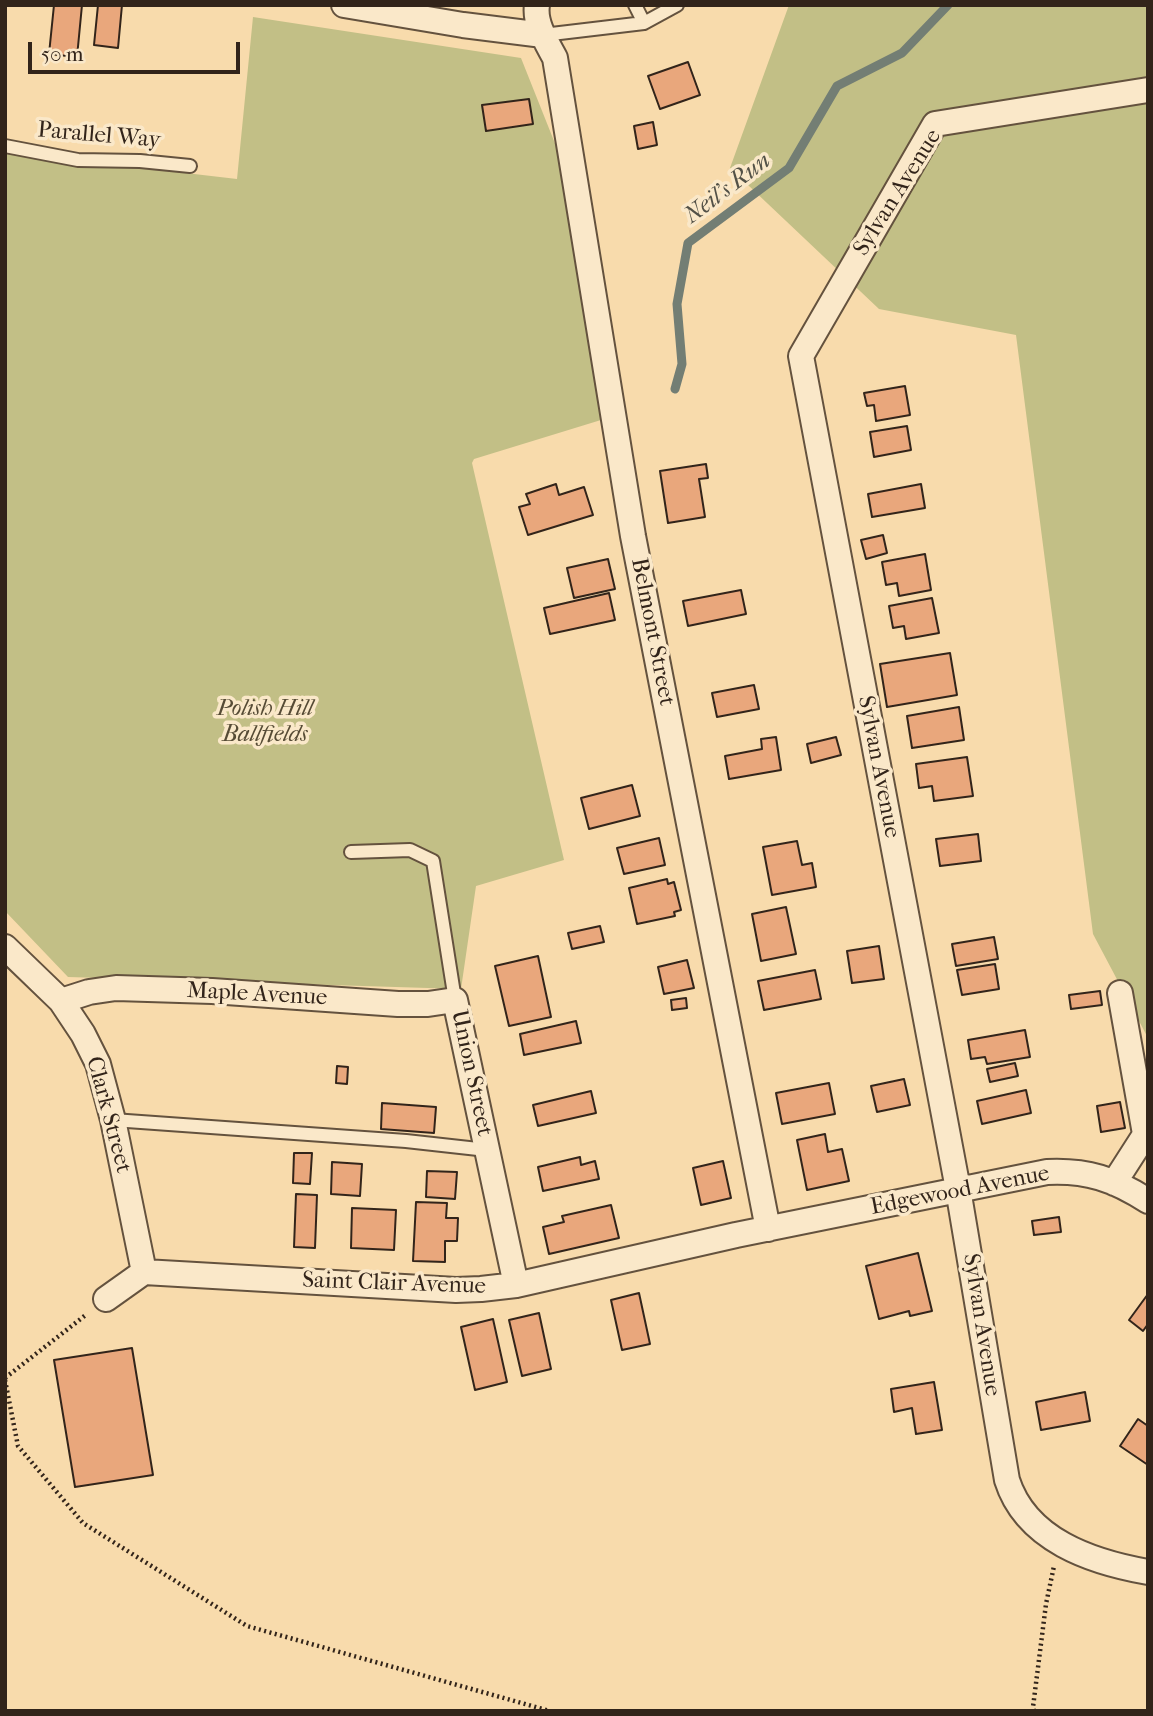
<!DOCTYPE html>
<style>
body{margin:0}
#map{position:relative;width:1153px;height:1716px;overflow:hidden;background:#f8dbac;font-family:"IM FELL French Canon",serif}
canvas{display:block}
.frame{position:absolute;inset:0;border:7px solid #32241a;pointer-events:none}
.scale{position:absolute;left:28px;top:42px;width:212px;height:32px;box-sizing:border-box;border:4px solid #32241a;border-top:0;padding-left:9px;font-size:21px;line-height:24px;white-space:nowrap;color:#32241a;-webkit-text-stroke:5px #fae8c9;paint-order:stroke}
</style>
<div id="map">
<canvas width="1153" height="1716"></canvas>
<div class="frame"></div>
<div class="scale">50 m</div>
</div>
<script>
const ctx = document.querySelector('canvas').getContext('2d');
ctx.lineJoin = 'round';
function fill(path, color) {
  ctx.fillStyle = color;
  ctx.fill(path, 'evenodd');
}
function stroke(path, color, width, dash) {
  ctx.strokeStyle = color;
  ctx.lineWidth = width;
  ctx.lineCap = dash ? 'butt' : 'round';
  ctx.setLineDash(dash || []);
  ctx.stroke(path);
}
function label(font, color, halo, rows, align = 'center') {
  ctx.font = font + ' "IM FELL French Canon",serif';
  ctx.lineWidth = 7;
  ctx.setLineDash([]);
  ctx.textBaseline = 'middle';
  ctx.strokeStyle = halo;
  ctx.fillStyle = color;
  for (const [text, x, y, turn = 0] of rows) {
    ctx.save();
    ctx.translate(x, y);
    ctx.rotate((+turn || 0) * Math.PI / 180);
    ctx.textAlign = isNaN(turn) ? turn : align;
    if (halo) ctx.strokeText(text, 0, 0);
    ctx.fillText(text, 0, 0);
    ctx.restore();
  }
}
const green = new Path2D(`
 M789,5h359v1033l-55,-104 -77,-599 -137,-26 -149,-141z
 M253,17l268,41 35,88 58,270 -140,43 -2,4 92,397 -88,26 -15,103 -393,-12 -63,-66v-759l232,27z`);
const stream = new Path2D(`
 M675,389l7,-25 -5,-60 11,-61 101,-75 48,-82 65,-33 46,-48`);
const building = new Path2D(`
 M54,5h28l-5,52 -28,-3z
 M98,5h24l-4,43 -24,-3z
 M688,62l12,33 -40,14 -12,-33z
 M529,99l4,25 -47,7 -4,-26z
 M653,122l4,23 -19,4 -4,-23z
 M905,386l5,29 -34,6 -2,-16 -7,1 -3,-13z
 M907,426l4,24 -37,7 -4,-25z
 M706,464l2,14 -9,1 6,38 -37,6 -8,-52z
 M556,484l3,11 25,-8 9,28 -65,20 -9,-28 11,-3 -4,-10z
 M921,484l4,24 -53,9 -4,-23z
 M883,535l4,18 -21,6 -5,-19z
 M925,554l6,36 -32,6 -2,-13 -11,2 -4,-23z
 M608,559l7,30 -41,9 -7,-30z
 M741,590l5,24 -58,12 -5,-25z
 M609,593l6,27 -65,14 -6,-26z
 M932,598l7,35 -33,6 -2,-13 -11,2 -4,-22z
 M950,653l7,42 -70,12 -7,-43z
 M754,685l5,24 -42,8 -5,-24z
 M959,707l5,33 -52,8 -5,-32z
 M776,737l5,33 -52,9 -4,-23 37,-7 -1,-10z
 M836,737l5,18 -30,8 -4,-19z
 M967,757l6,39 -39,5 -2,-15 -13,2 -3,-24z
 M632,785l8,31 -51,13 -8,-31z
 M978,834l3,27 -41,5 -4,-27z
 M659,838l6,27 -41,9 -7,-26z
 M797,841l5,24 10,-2 4,24 -44,8 -9,-48z
 M667,879l1,5 6,-2 7,28 -7,2 1,4 -38,8 -8,-36z
 M786,907l10,47 -35,7 -9,-47z
 M600,926l4,16 -32,7 -4,-16z
 M994,937l4,22 -42,7 -4,-22z
 M879,946l5,33 -32,4 -5,-32z
 M538,956l13,61 -42,9 -14,-60z
 M687,960l7,28 -30,6 -6,-27z
 M995,964l4,25 -37,6 -5,-25z
 M815,970l6,29 -57,11 -6,-29z
 M1100,991l2,14 -31,4 -2,-14z
 M686,998l1,10 -15,2 -1,-10z
 M576,1021l5,22 -57,12 -4,-21z
 M1025,1030l5,27 -43,7 -2,-7 -14,2 -3,-19z
 M1015,1063l3,13 -28,6 -3,-13z
 M337,1066l11,1 -1,17 -11,-1z
 M904,1079l6,26 -33,7 -6,-26z
 M829,1083l6,31 -53,10 -6,-31z
 M1026,1090l5,23 -49,11 -5,-23z
 M591,1091l5,22 -58,13 -5,-21z
 M1120,1102l5,26 -24,4 -4,-26z
 M382,1103l54,4 -2,26 -53,-4z
 M825,1134l3,18 14,-3 7,32 -42,9 -10,-50z
 M294,1153h18l-2,31 -17,-1z
 M580,1157l1,8 14,-4 4,18 -56,12 -5,-24z
 M723,1161l8,37 -30,7 -8,-37z
 M332,1162l30,2 -2,32 -29,-2z
 M427,1171l30,1 -2,27 -29,-2z
 M296,1194l21,1 -2,53 -21,-1z
 M416,1202l31,1 -1,15h12l-1,23h-12v21l-32,-1z
 M611,1205l8,33 -70,16 -6,-27 21,-5 -2,-6z
 M352,1208l44,2 -2,40 -43,-2z
 M1059,1217l2,15 -27,3 -2,-14z
 M918,1253l14,58 -22,5 -1,-5 -30,8 -13,-53z
 M639,1293l11,51 -28,6 -11,-50z
 M1148,1294v30l-5,7 -14,-11z
 M539,1313l12,56 -29,7 -13,-56z
 M493,1319l14,63 -32,8 -14,-63z
 M132,1348l21,127 -78,12 -21,-127z
 M934,1382l8,48 -26,4 -4,-26 -18,4 -3,-23z
 M1085,1392l5,29 -49,9 -5,-28z
 M1138,1419l10,7v39l-28,-19z`);
const path = new Path2D(`
 M5,1378l82,-64
 M5,1380l13,66 65,77 164,103 303,85
 M1034,1711l-1,-4 13,-103 8,-38`);
const lane = new Path2D(`
 M635,5l9,18
 M543,35l101,-12 33,-18
 M5,146l73,14 62,1 50,5
 M351,852l59,-2 23,11 22,139
 M113,1120l293,21 81,9`);
const street = new Path2D(`
 M344,5l119,20 80,10
 M537,5c-3,18 10,38 18,53l78,478 135,693
 M1148,90l-213,34 -134,232 157,833 49,291c19,60 84,82 141,92
 M5,947l56,54 22,33 15,30 15,56 31,152
 M1120,993l25,141
 M61,1001l28,-9 27,-4 96,3 186,13h30l27,-4 61,285
 M1114,1183l34,-53
 M106,1299l38,-27 312,18 25,-1 35,-4 220,-50 311,-63c40,-2 67,7 101,29`);
const streetNames = [
 ["Parallel Way",99,136,5],
 ["Sylvan Avenue",898,193,-58],
 ["Belmont Street",652,632,79],
 ["Sylvan Avenue",878,767,79],
 ["Maple Avenue",257,995,3],
 ["Union Street",471,1073,78],
 ["Clark Street",108,1115,75],
 ["Edgewood Avenue",960,1191,-11],
 ["Saint Clair Avenue",394,1284,2],
 ["Sylvan Avenue",981,1325,81]
];
const parkNames = [
 ["Polish Hill",265,709],
 ["Ballfields",265,735]
];
const waterNames = [
 ["Neil's Run",728,189,-37]
];
fill(green, '#c2bf86');
stroke(stream, '#737e74', 9);
fill(building, '#e9a77c');
stroke(building, '#32241a', 2);
stroke(lane, '#64523e', 16);
stroke(street, '#64523e', 28);
stroke(path, '#32241a', 4.5, [2, 3.5]);
stroke(lane, '#fae8c9', 12);
stroke(street, '#fae8c9', 24);
label('23px', '#32241a', '#fae8c9', streetNames);
label('italic 23px', '#564b35', '#fae8c9', parkNames);
label('italic 24px', '#535147', '#fae8c9', waterNames);
</script>
